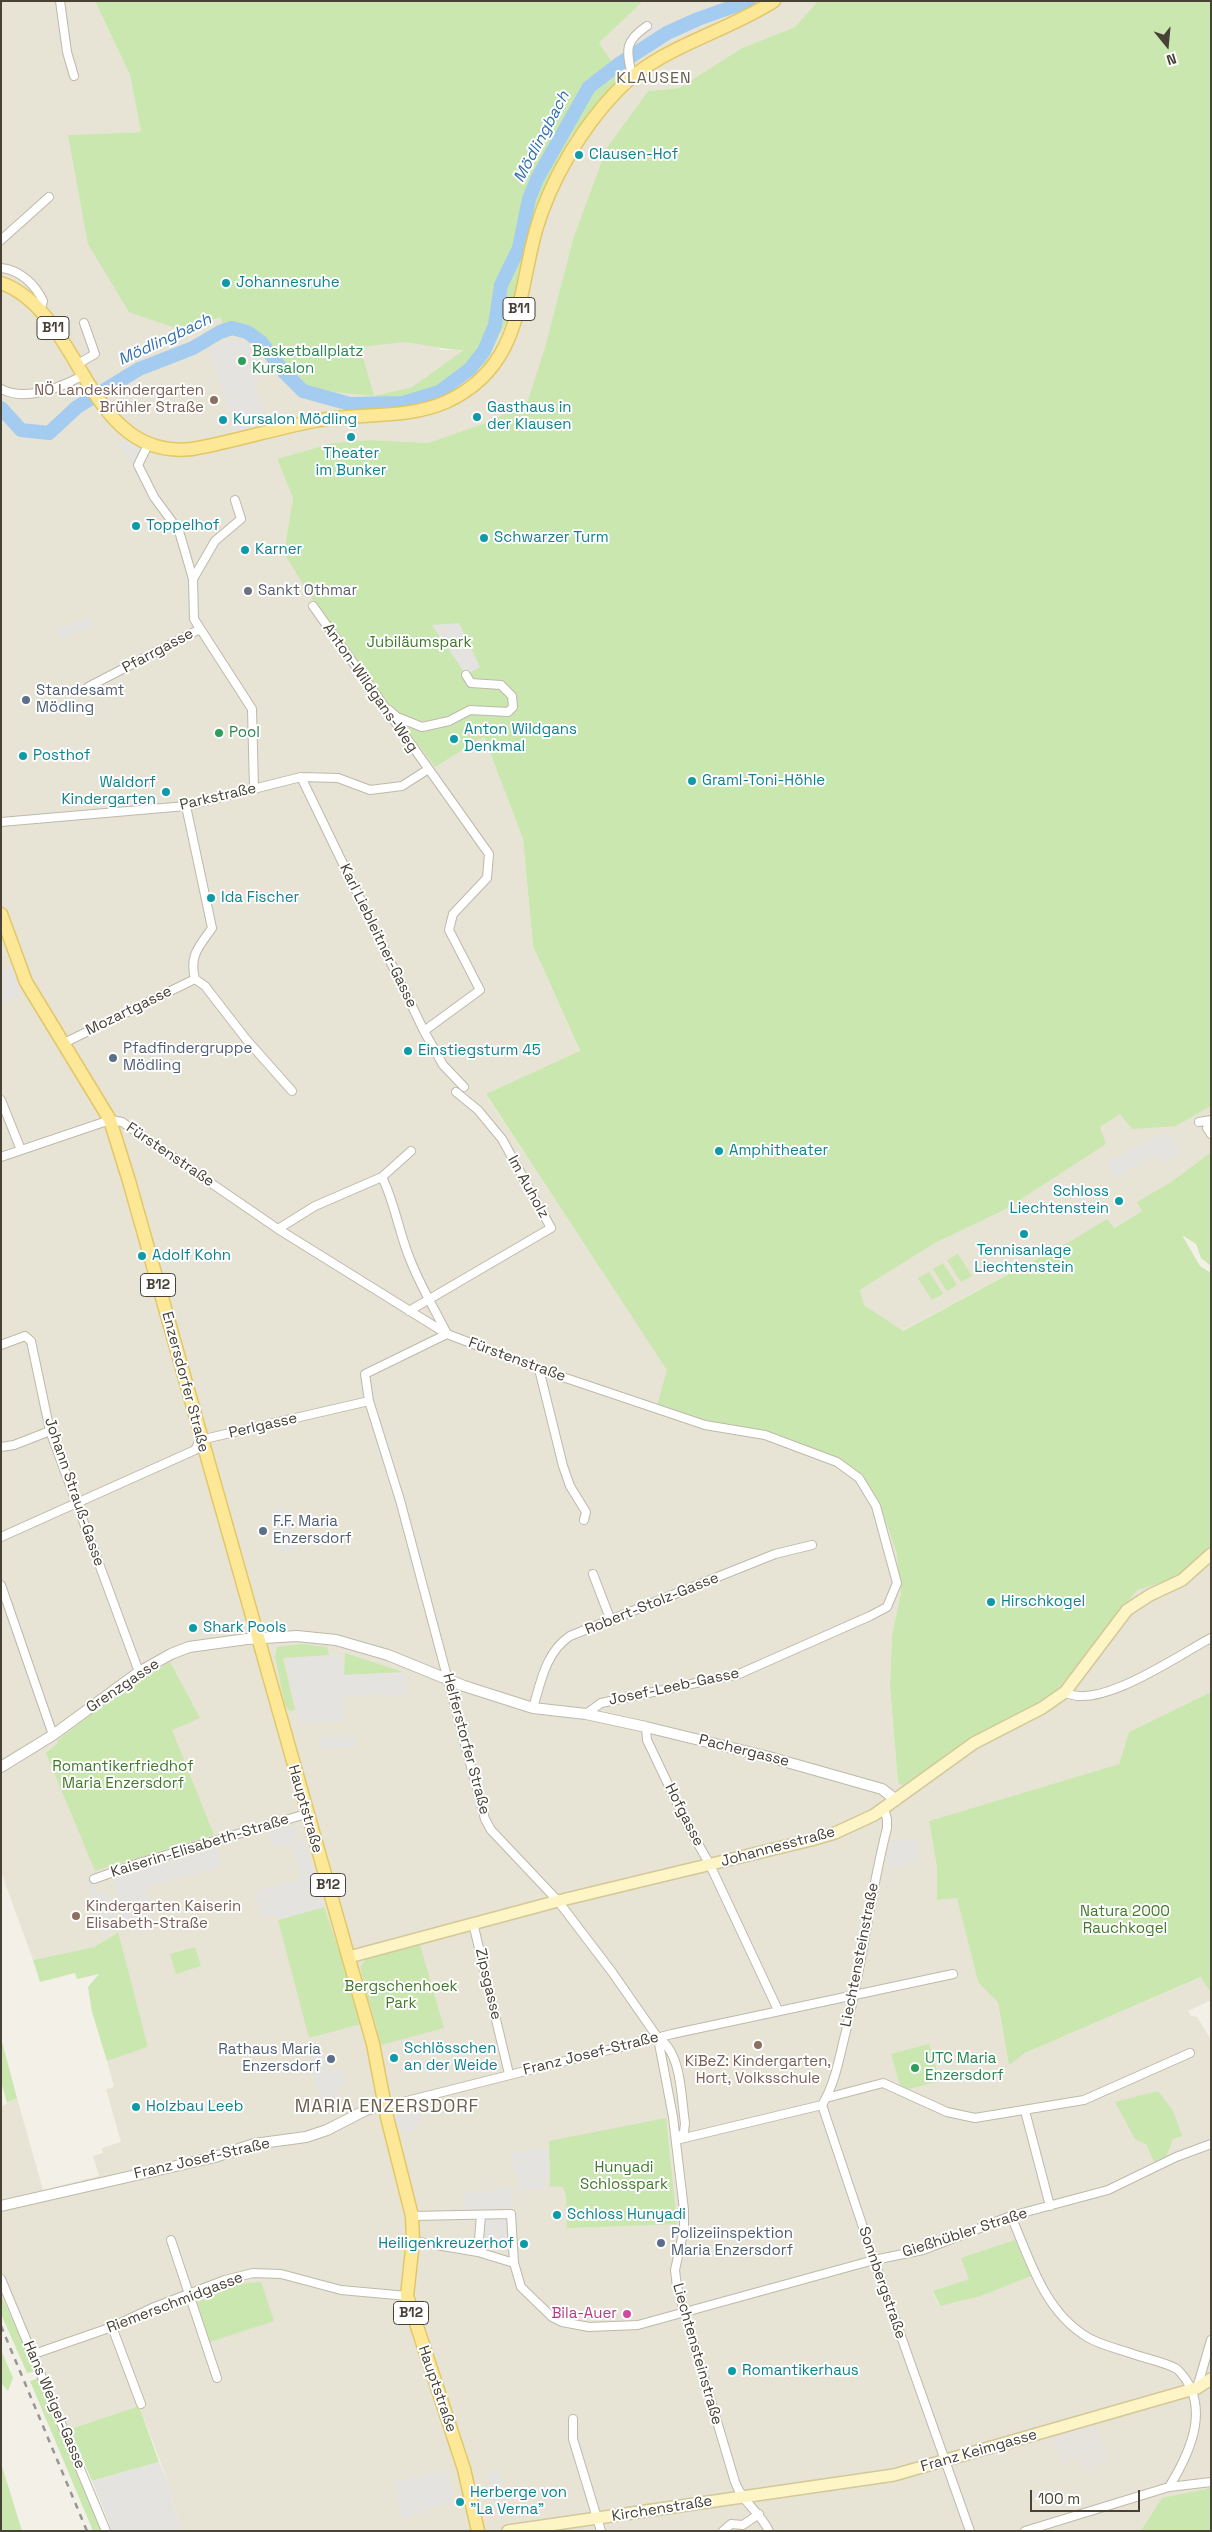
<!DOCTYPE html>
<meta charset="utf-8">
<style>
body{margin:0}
#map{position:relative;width:1212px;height:2532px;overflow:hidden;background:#f3f1e7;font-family:"Space Grotesk",sans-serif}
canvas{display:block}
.frame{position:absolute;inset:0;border:2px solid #474136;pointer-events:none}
.north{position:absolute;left:1142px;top:20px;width:50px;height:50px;-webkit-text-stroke:4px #fff;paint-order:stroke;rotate:163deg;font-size:14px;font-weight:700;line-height:20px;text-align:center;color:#474136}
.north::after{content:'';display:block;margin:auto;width:18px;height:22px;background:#474136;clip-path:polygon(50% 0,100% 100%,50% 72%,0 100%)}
.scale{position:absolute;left:1030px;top:2490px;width:110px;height:22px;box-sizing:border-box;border:2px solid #474136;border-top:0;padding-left:6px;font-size:15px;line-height:18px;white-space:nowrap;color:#474136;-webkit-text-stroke:4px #fff;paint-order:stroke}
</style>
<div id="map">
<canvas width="1212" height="2532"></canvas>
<div class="frame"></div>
<div class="north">N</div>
<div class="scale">100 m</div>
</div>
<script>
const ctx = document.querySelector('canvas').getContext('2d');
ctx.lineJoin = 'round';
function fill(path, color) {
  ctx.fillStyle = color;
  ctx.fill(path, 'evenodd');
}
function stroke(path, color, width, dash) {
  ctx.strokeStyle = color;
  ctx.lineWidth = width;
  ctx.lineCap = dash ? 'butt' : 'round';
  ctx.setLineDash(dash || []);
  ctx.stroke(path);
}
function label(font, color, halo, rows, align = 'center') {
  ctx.font = font + ' "Space Grotesk",sans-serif';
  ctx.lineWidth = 4;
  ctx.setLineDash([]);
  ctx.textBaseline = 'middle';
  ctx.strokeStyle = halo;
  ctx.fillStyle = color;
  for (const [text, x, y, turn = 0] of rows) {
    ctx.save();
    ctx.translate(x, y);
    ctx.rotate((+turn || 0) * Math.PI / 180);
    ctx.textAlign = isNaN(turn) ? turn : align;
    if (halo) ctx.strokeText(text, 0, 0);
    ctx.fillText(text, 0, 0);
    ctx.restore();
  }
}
const residential = new Path2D(`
 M1,1h94l35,74 11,57 -73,3 153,182 190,13 30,20h24l-53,37 -38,9 3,11 32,-2 102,-93 17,-83 43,-93 51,-60 -23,-33 44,-42h175l-23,26 -53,21 -63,40 -31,3 -42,58 -33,90 -28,108 -17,53 -37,21 -63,22 -58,-3 -38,3 -55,16 16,39 -9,55 151,214 49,-30 39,102 10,107 47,106 -94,43 182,275 39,52 70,12 58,23 27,17 16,26 18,51 5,42 -9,42 -2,53 8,95 5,1 75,-48 76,-42 83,-105 48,-14 26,-27v144l-82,40 -10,32 -190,57 8,47v32l20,-3 21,85 20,21 11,61 16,-11 177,-76 9,16v7l-23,11 3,5 6,1 14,23v491h-1030l-14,-52 -28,-73 -78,26 -60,-137v-188l16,-9 26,92 56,-14 -6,-20 10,-3 -1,-5 19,-6 -15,-53 8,-2 -7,-26 41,-14 -31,-115 -23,15 -61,13 -32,-88zM1173,2139l-7,19 -12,4 -8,-18zM1030,2276l-49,20 -42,10 -6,-14 36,-13z
 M1211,1106v46l-40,30 -33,20 4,9 -29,17 -6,-9 -35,21 -170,91 -38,-26 -4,-15 75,-47 71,-34 99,-65 -5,-17 20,-14 56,13z`);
const industrial = new Path2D(`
 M1093,2423l18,37 -21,9 2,5 -6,2 -8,-18 -15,6 -13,-28z`);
const green = new Path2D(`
 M95,1h548l-44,42 23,33 -51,60 -43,93 -17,83 -25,51 -30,22 -47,20 -32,2 -3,-11 -60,-6 -18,-13 -33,-37 -40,-8 -2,-15 -40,13 -52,-18 -41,-68 -20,-109 73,-3 -11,-57zM404,342c21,2 39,8 60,8l-52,37 -38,9 -14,-49z
 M818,1h393v1105l-35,20 -44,3 -12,-15 -20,13 6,17 -100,65 -71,34 -75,47 4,15 39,26 169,-91 35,-21 7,9 28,-17 -5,-9 34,-20 40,-30v114l-10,-8 -5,-14 -14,-9 18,31 11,7v275l-26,27 -48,15 -83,104 -13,11 -63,31 -75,49 -5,-2 -8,-95 2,-53 9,-42 -5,-42 -18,-51 -16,-26 -27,-17 -58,-23 -70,-12 -50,-16 10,-36 -181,-276 94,-43 -47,-105 -10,-107 -39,-102 -49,30 -108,-144 -43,-70 9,-55 -16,-39 55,-16 38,-3 58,3 63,-22 37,-21 17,-53 28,-108 33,-90 42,-58 31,-3 63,-40 53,-21z
 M958,1254l14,22 -11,6 -14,-22z
 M943,1263l14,22 -10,6 -14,-22z
 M929,1272l14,22 -11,6 -14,-22z
 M302,1644l25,3 2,8 -46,3 12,52 -5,1 -5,-6 -10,-48 2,-10z
 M345,1653l58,19 -59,3z
 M170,1662l30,56 -28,12 42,105 -119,36 -49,-118 12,-10v-3l57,-44z
 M1211,1692v301l-10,-16 -176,76 -16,12 -11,-62 -20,-21 -21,-84 -20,2v-32l-8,-47 190,-57 10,-32z
 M324,1907l18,52 19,65 -52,14 -31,-118z
 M118,1932l30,115 -41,14 -15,-49 -4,-25 11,-13 -22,5 -2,-6 -35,9 -7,-22 61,-13z
 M420,1945l24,83 -63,17 -21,-78 6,-8z
 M195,1947l6,19 -25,8 -6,-20z
 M1,2038l16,60 -10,5 -6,-22z
 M929,2044l11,37 -31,8 -9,-4 -9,-31z
 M1158,2091l15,20 9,25 -9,3 -7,19 -12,4 -8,-18 -11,-5 -20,-37z
 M666,2118l11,106 -110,4 -1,-33 -3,-8 -13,-1 -1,-45z
 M1015,2240l16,36 -50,20 -41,10 -7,-15 36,-12 -8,-21z
 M261,2282l13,39 -64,21 -13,-40 41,-18z
 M1,2295l35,76 -9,2 -26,-59z
 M1,2350l12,28 -5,13 -7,-8z
 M39,2378l62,153h-8l-63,-150z
 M139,2406l20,56 -67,19 -22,-52z
 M1,2463l21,68h-21z
 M1211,2488v43h-70l21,-33z`);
const parking = new Path2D(`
 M660,22l5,9 -34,21 6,-16z
 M234,339l16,6 11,18 -5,24 12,37 -35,10 -9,-40 -16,-45z
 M127,440l15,7 -11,15 -13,-19z
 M91,618l3,7 -33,15 -6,-11z
 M459,623l21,44 -14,8 -34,-50z
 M13,966l9,27 -21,11v-32z
 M1162,1133l10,3 9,17 -19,11 -6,-9 -41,23 -9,-15z
 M285,1507l13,42 -18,4 -10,-42z
 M343,1655v20l61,-2 4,21 -65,3 2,24 -45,2 -15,-65z
 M355,1736v11l-36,1v-11z
 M294,1825l5,17 5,-2 20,67 -46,13 -2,-6 -14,4 -8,-26 48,-14 -10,-34 -18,5 -5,-17z
 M916,1839l2,24 -25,4 -8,-3 7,-23z
 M218,1848l3,12 -3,1 1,6 -74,21 8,28 -13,4 1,6 -14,4 -15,-51z
 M91,1877l6,17 10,-3 10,34 -12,13 -19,-59z
 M320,2045l8,26 13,-4 5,17 -9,3 6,19 -18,6 -19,-62z
 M417,2107l4,16 -5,1 1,5 -13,3 -1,-5 -5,1 -3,-10 4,-7z
 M549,2150l1,28 -7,1v11h-25v-19h-5l-1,-20z
 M512,2188l2,58 -34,2 -4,-37h-11l-1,-18z
 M159,2462l8,17 14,52h-69l-20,-50z
 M447,2470l7,33 -30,6 2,3 -12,2 -12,6 -7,-38z
 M499,2471l4,29 -11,1 -4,-29z`);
const river = new Path2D(`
 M1,408l20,22 28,3 28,-26 62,-38 54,-21 27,-16 12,-4 15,4 14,10 23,30 19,19 47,13 53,-1 36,-11 31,-23 14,-18 11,-26 6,-40 18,-37 10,-49 8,-20 52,-92 30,-23 48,-31 31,-14 51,-18`);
const minor = new Path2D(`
 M60,1l7,51 7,24
 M632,77c-5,-26 -9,-35 15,-51
 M1,240l48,-43
 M1,268c19,2 34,16 42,33l-3,10
 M76,365l19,-11 -11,-31
 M1,389c25,13 58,-1 81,-13
 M149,443l-11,22 16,32 25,34 14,48 1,40 58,90 2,80
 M193,579l22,-38 26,-22 -6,-19
 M313,606l176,248 -2,24 -34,36 -4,16 31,60 -56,41
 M88,687l112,-58
 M389,710l8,7 25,10 27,-6 21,-11 38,2 5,-5 -1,-11 -11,-11 -30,-2 -5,-8
 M301,777l123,254 19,34 21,22
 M186,806l26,122c-13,19 -23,27 -17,51l10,7 41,53 46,52
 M1,822l185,-16 115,-29 37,1 32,12 32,-4 25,-16
 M64,1043l131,-64
 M1,1100l20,50
 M1211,1120l-4,8 4,6
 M1199,1122l12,-2
 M1,1157l109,-37 12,2 156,107 169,105 92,35 166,56 60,10 72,27 22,16 17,28 21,77 -10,24 -17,9 -131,58 -138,29 -15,11
 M382,1177c12,24 16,51 26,77 10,28 26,54 39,80
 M278,1229l37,-23 67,-29 29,-26
 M409,1311l142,-83 -49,-89 -24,-29 -22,-18
 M447,1334l-82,40 4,27 31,99 85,319 6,11 67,71 54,71 46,66 15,79 11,93v19l-9,41 2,17 58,195c7,20 25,30 34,49
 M1,1345l24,-9 6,5 19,90 89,241
 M539,1369l24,97 7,20 16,26 -2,8
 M1,1447l13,-2 36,-14
 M1,1537l194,-87 5,-10 169,-39
 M593,1574l18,47
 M1,1585l52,150
 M1065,1692c33,20 115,-38 146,-54
 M533,1708c8,-27 13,-56 37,-72l205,-82 37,-9
 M646,1727l1,13 41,86 22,39 68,145
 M94,1879l45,-16 167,-49
 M473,1923l36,151
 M658,2038c24,14 23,60 27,85l-1,9 -6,7
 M826,2098l57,-15 64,29 28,6 109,-18 106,-47
 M384,2105l11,-1 277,-70 281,-60
 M822,2105l52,155 96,271
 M1025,2111l25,95
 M676,2140l146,-35c12,-19 17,-45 22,-66 18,-70 25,-141 43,-211v-9l-3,-10
 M412,2216l99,-2 3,49
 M1011,2216c19,44 33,95 76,121 13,8 32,12 46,17 14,5 32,8 44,15 35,34 15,81 -8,118
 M171,2240l46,138
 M413,2241l65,11 36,11 7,24 31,30 10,5 27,5 49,-2 236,-65 49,-10 88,-34 97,-26 68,-33 35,-13
 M478,2252l3,-37
 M1,2279l105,252
 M112,2327l29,77
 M34,2354l78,-27 40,-19 73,-28 28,-7 28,1 60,16 66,6
 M1197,2388l14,-48
 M573,2419v20l28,92
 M723,2531l8,-7 12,1 16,-11
 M1025,2531l144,-44 42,-5`);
const tertiary = new Path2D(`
 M1,1767l52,-32 86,-63 32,-18 18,-7 58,-8 50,-3 39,4 52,15 76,31 69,22 53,6 60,13 123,30 113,32 14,11
 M1,2206l214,-49 39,-13 52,-7 21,-7 39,-20 18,-5`);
const secondary = new Path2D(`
 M349,1957l209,-56 253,-61 24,-7 39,-18 100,-72 68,-35 23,-16 62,-82 23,-15 32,-15 29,-26
 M508,2531l386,-56 303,-87 14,-9`);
const primary = new Path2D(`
 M1,283c82,29 84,178 191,166 41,-7 81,-20 122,-28 44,-9 91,-1 132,-19 76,-35 71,-104 90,-172 14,-49 46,-103 81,-139 43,-45 106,-57 157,-90
 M1,914l25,68 84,138 19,61 244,863 14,73 25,99 1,25 -6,55 57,173 14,62`);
const rail = new Path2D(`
 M1,2326l86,205`);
const markers = [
 [579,155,5,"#0f9aa8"],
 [226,283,5,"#0f9aa8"],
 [242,361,5,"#2e9e5b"],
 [214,400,5,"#8d6e63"],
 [477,417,5,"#0f9aa8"],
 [223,420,5,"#0f9aa8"],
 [351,437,5,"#0f9aa8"],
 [136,526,5,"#0f9aa8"],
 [484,538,5,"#0f9aa8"],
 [245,550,5,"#0f9aa8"],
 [248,591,5,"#6b7280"],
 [26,700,5,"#5c6f8a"],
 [219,733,5,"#2e9e5b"],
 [454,739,5,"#0f9aa8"],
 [23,756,5,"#0f9aa8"],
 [692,781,5,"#0f9aa8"],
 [166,792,5,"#0f9aa8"],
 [211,898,5,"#0f9aa8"],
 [408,1051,5,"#0f9aa8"],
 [113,1058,5,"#5c6f8a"],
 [719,1151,5,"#0f9aa8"],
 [1119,1201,5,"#0f9aa8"],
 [1024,1234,5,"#0f9aa8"],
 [142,1256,5,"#0f9aa8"],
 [263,1531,5,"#5c6f8a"],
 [991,1602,5,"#0f9aa8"],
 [193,1628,5,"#0f9aa8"],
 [76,1916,5,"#8d6e63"],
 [758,2045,5,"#8d6e63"],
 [394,2058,5,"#0f9aa8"],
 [331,2059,5,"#5c6f8a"],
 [915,2068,5,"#2e9e5b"],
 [136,2107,5,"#0f9aa8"],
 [557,2215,5,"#0f9aa8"],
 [661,2243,5,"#5c6f8a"],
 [524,2244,5,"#0f9aa8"],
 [627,2314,5,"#d1479c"],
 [732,2371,5,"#0f9aa8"],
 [460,2502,5,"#0f9aa8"]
];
const shields = [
 [519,309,32],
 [53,328,32],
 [158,1285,35],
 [328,1885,35],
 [411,2313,35]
];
const shieldNames = [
 ["B11",519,309],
 ["B11",53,328],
 ["B12",158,1285],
 ["B12",328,1885],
 ["B12",411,2313]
];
const cultureNames = [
 ["Clausen-Hof",589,155],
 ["Johannesruhe",236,283],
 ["Gasthaus in",487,408],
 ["der Klausen",487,425],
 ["Kursalon Mödling",233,420],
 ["Theater",351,454,"center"],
 ["im Bunker",351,471,"center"],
 ["Toppelhof",146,526],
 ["Schwarzer Turm",494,538],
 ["Karner",255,550],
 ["Anton Wildgans",464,730],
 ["Denkmal",464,747],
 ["Posthof",33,756],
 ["Graml-Toni-Höhle",702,781],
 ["Waldorf",156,783,"right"],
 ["Kindergarten",156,800,"right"],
 ["Ida Fischer",221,898],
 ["Einstiegsturm 45",418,1051],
 ["Amphitheater",729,1151],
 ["Schloss",1109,1192,"right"],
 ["Liechtenstein",1109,1209,"right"],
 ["Tennisanlage",1024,1251,"center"],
 ["Liechtenstein",1024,1268,"center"],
 ["Adolf Kohn",152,1256],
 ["Hirschkogel",1001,1602],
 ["Shark Pools",203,1628],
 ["Schlösschen",404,2049],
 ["an der Weide",404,2066],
 ["Holzbau Leeb",146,2107],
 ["Schloss Hunyadi",567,2215],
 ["Heiligenkreuzerhof",514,2244,"right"],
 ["Romantikerhaus",742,2371],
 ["Herberge von",470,2493],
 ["\"La Verna\"",470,2510]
];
const leisureNames = [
 ["Basketballplatz",252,352],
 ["Kursalon",252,369],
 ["Pool",229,733],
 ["UTC Maria",925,2059],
 ["Enzersdorf",925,2076]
];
const educationNames = [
 ["NÖ Landeskindergarten",204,391],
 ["Brühler Straße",204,408],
 ["Kindergarten Kaiserin",86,1907,"left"],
 ["Elisabeth-Straße",86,1924,"left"],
 ["KiBeZ: Kindergarten,",758,2062,"center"],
 ["Hort, Volksschule",758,2079,"center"]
];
const worshipNames = [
 ["Sankt Othmar",258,591]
];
const parkNames = [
 ["Jubiläumspark",419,643],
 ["Romantikerfriedhof",123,1767],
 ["Maria Enzersdorf",123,1784],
 ["Natura 2000",1125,1912],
 ["Rauchkogel",1125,1929],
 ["Bergschenhoek",401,1987],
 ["Park",401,2004],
 ["Hunyadi",624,2168],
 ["Schlosspark",624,2185]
];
const streetNames = [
 ["Pfarrgasse",158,651,-28],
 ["Anton-Wildgans-Weg",370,688,55],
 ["Parkstraße",218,797,-13],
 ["Karl Liebleitner-Gasse",378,936,64],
 ["Mozartgasse",129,1011,-26],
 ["Fürstenstraße",170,1155,34],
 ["Im Auholz",528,1187,61],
 ["Fürstenstraße",517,1360,20],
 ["Enzersdorfer Straße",185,1382,75],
 ["Perlgasse",263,1426,-13],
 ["Johann Strauß-Gasse",74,1492,71],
 ["Robert-Stolz-Gasse",652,1604,-22],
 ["Grenzgasse",123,1686,-34],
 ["Josef-Leeb-Gasse",674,1687,-12],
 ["Helferstorfer Straße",466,1744,75],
 ["Pachergasse",744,1751,14],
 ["Hauptstraße",305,1809,74],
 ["Hofgasse",684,1815,63],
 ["Kaiserin-Elisabeth-Straße",200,1846,-17],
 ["Johannesstraße",778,1847,-15],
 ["Liechtensteinstraße",860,1955,-79],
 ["Zipsgasse",488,1984,77],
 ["Franz Josef-Straße",591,2054,-14],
 ["Franz Josef-Straße",202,2159,-13],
 ["Gießhübler Straße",965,2233,-18],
 ["Sonnbergstraße",882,2283,71],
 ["Riemerschmidgasse",175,2303,-21],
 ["Liechtensteinstraße",697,2354,74],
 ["Hauptstraße",437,2389,71],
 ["Hans Weigel-Gasse",54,2405,67],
 ["Franz Keimgasse",979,2451,-16],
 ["Kirchenstraße",662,2509,-9]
];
const serviceNames = [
 ["Standesamt",36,691],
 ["Mödling",36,708],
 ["Pfadfindergruppe",123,1049],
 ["Mödling",123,1066],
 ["F.F. Maria",273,1522],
 ["Enzersdorf",273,1539],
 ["Rathaus Maria",321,2050,"right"],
 ["Enzersdorf",321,2067,"right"],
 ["Polizeiinspektion",671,2234],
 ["Maria Enzersdorf",671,2251]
];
const hotelNames = [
 ["Bila-Auer",617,2314]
];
const neighbourhoodNames = [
 ["KLAUSEN",654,79]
];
const waterNames = [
 ["Mödlingbach",542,137,-62],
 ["Mödlingbach",165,340,-25]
];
const quarterNames = [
 ["MARIA ENZERSDORF",387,2107]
];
fill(residential, '#e7e3d5');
fill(industrial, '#e6e2dc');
fill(green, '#cae7b0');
fill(parking, '#e5e3df');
stroke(river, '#a4cbf0', 14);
stroke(minor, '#bfb9aa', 10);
stroke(tertiary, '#bfb9aa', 12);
stroke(secondary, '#d3c898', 14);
stroke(primary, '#e2c766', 15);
stroke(minor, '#fff', 8);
stroke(tertiary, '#fff', 10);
stroke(secondary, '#fef5c7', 11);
stroke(primary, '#fde897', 12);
stroke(rail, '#969696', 2.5, [6, 6]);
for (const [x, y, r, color] of markers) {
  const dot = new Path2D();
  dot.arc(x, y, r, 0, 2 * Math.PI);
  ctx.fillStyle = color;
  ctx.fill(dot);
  stroke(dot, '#fff', 2);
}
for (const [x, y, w] of shields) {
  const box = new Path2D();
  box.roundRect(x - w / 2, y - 11.5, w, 23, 4);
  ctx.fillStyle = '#fff';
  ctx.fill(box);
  stroke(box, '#474136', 1);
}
label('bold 14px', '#474136', null, shieldNames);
label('15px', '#0d838f', '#fff', cultureNames, 'left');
label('15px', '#27864d', '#fff', leisureNames, 'left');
label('15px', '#785e54', '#fff', educationNames, 'right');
label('15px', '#5b616d', '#fff', worshipNames, 'left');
label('15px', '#41782a', '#fff', parkNames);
label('15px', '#474136', '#fff', streetNames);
label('15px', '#4e5e75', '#fff', serviceNames, 'left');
label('15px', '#b23c85', '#fff', hotelNames, 'right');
ctx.letterSpacing = '1px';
label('16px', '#69604d', '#fff', neighbourhoodNames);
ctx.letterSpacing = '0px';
label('italic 16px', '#3070b2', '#fff', waterNames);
ctx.letterSpacing = '1px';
label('18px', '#69604d', '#fff', quarterNames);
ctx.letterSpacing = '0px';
</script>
